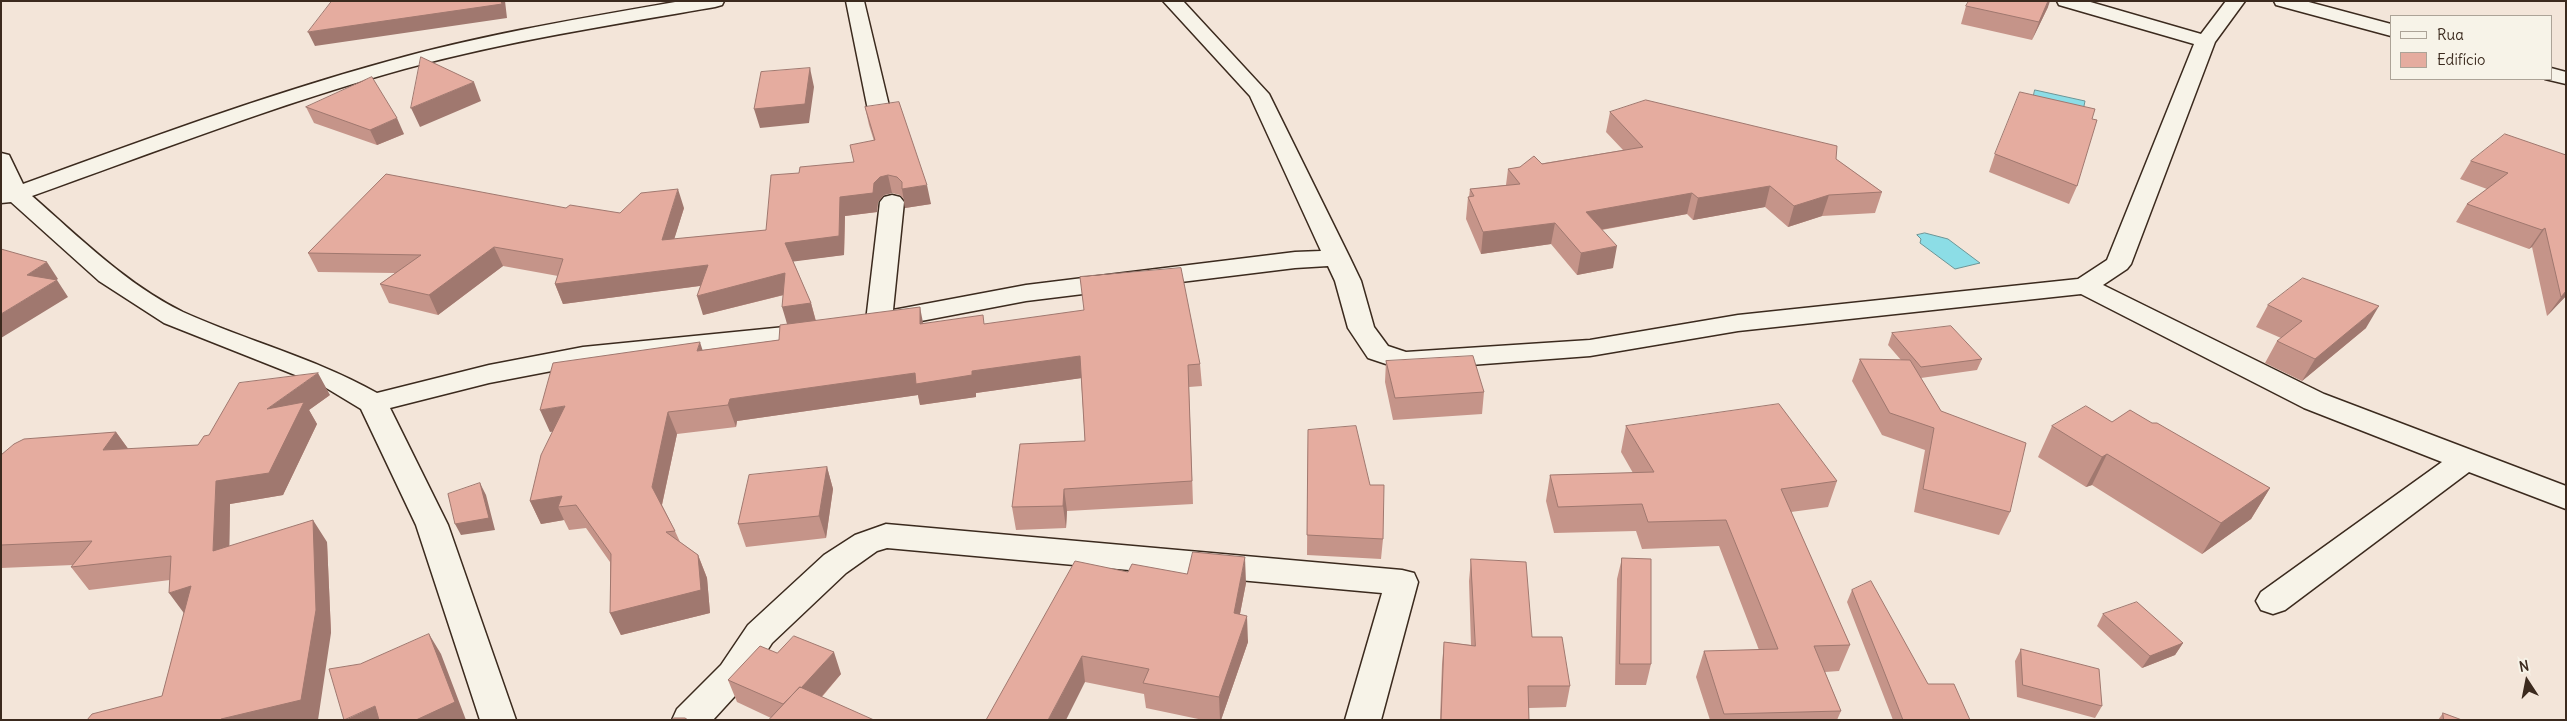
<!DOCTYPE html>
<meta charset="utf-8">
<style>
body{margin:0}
#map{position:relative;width:2567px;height:721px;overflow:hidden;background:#f3e5d9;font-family:Delius,sans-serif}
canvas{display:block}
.frame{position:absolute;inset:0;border:2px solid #3b2a1e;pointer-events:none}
.legend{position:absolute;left:2390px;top:15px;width:162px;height:65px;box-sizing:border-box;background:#f7f3e8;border:1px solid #aca397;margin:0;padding:6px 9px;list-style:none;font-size:15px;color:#3b2a1e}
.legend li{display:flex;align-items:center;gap:10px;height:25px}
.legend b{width:25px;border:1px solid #aca397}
.north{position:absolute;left:2502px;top:656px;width:50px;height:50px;-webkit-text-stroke:4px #f7f3e8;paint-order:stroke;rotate:349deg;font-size:14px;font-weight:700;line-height:20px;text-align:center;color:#3b2a1e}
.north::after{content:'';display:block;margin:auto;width:18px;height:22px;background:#3b2a1e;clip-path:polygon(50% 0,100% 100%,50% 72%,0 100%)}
</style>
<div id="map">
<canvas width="2567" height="721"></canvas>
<div class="frame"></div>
<ul class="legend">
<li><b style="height:6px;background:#f7f3e8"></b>Rua</li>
<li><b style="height:14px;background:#e5ac9f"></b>Edifício</li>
</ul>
<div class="north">N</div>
</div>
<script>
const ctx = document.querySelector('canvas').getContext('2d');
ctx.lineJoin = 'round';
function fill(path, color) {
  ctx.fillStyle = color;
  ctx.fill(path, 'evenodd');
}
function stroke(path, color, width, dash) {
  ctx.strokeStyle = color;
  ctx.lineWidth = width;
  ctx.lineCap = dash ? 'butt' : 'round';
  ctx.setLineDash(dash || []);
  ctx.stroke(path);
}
const water = new Path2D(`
 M2035,90l50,11 -3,15 -49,-17z
 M1925,233l23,6 32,24 -25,6 -35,-26 1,-4 -4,-4z`);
const minor = new Path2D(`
 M681,1h43l-2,4 -7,2c-104,18 -209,34 -311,62 -126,35 -249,83 -372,127 47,41 95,89 151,116 64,29 132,46 194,81l112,-28 94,-18 232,-23 9,2 4,6 -4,6 -9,2 -232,25 -94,18 -99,25 58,117 68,195h-36l-64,-195 -55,-116 -38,-23 -159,-63 -65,-42 -88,-79 -10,1v-50l8,2 14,29c121,-44 242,-89 366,-123 96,-27 194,-43 292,-60z
 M846,1h18l26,109 -3,5 -8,1 -8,-1 -3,-5z
 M1163,1h20l86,93 81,164 11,23 13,46 14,19 18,6 184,-12 148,-25 340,-36 29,-19 87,-216 -135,-39 -2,-4h30l114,33 25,-33h19l-30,41 -84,222 -4,5 -24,16 221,109 242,92v23l-97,-37 -184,138 -12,4 -12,-4 -5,-9 5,-9 181,-130 -138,-54 -223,-114 -343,37 -148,25 -186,14 -36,-12 -20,-30 -13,-47 -7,-15 -33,2 -269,33 -147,28 -9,-2 -4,-6 14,-119 4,-5 8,-2 8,2 4,5 -11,108 133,-25 269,-33 26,-1 -71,-155z
 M2274,1h31l86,23v12l-115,-31z
 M2551,68l15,4v12l-21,-5h6z
 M886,524l516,46 12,3 4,9 -37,138h-36l37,-127 -495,-45 -10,3 -31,22 -74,70 -27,42 -32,35h-41l5,-11 44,-44 27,-40 76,-70 31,-20z`);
const wall = new Path2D(`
 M1966,6l82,1 -16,33 -71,-16z
 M306,107l98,27 -27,11 -63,-22z
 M865,107l66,97 -26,4 -1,-9 -4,-4 -8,-2 -8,2 -6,7 -1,10 -32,4 -1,39 -51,6 18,42 5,18 169,3 215,40 2,22 -13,1 4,117 -126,7 -1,17 -50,2 -4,-23 73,-66 -4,-63 -105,15v4l-56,8 -2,-10 -181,26 -1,6 -59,7 -15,71 13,26 5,11 18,13 9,23 3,35 -89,22 -11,-22v-51l-24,-34 -17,2 -5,-10 -23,4 -11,-23 23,-70 -3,1 153,-82 76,-10 8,-16 -3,-29 -81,20 -3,-29 -137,18 -8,-20 3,-8 -55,-10 -65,49 -49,-12 -9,-19 15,-11 -77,-1 -10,-19 258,-45 54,5 64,-5 -10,31 92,-9 33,-57 55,-11 20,-21 -5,-16z
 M1610,112l226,47 46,33 -7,21 -53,3 -34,11 -23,-20 -72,13 -6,-6 -85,16 11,38 -36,7 -26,-31 -70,10 -15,-35 2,-22h1l1,-8 36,-4 2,-16 115,-19 -17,-18z
 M2092,119l-15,67 -8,18 -80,-32 6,-18z
 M2566,155v141l-19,20 -15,-69 -3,2 -73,-27 11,-18 20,-15 -27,-10 11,-18z
 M2268,305l98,23 -64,53 -37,-18 12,-22 4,-3 -25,-11z
 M1892,333l90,26 -5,11 -56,8 20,33 69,101 -11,23 -85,-23 11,-62 -43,-15 -30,-54 8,-22 41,1 -13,-15z
 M1386,361l98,31 -2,22 -89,6 -8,-38z
 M330,395l-21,15 8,14 -34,71 -53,9 -1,42 98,-4 4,91 -169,63 22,-83 -14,-33 -81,10 -18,-23 2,-2 -72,3v-113l115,-23 12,17 70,-4 11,-10z
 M2152,423l118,65 -19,31 -49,35 -110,-69 -6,2 -48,-30 14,-31z
 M1626,426l211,55 -9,26 -37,5 59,133 -11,26 -14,1 16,39 -4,9h-127l-14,-43 8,-26 55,-1 -40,-104 -77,3 -6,-18 -82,2 -8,-32 4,-26 83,-2 -12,-21z
 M1308,430l75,109 -2,20 -74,-4z
 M827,467l6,22 -7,49 -80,9 -8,-23z
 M1622,558l29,106 -5,21h-31l2,-106z
 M1471,559l99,127 -4,21 -37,1v12h-89l2,-56 2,-22 27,3 -2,-64z
 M1187,574l59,9 -6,31 8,28 -27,78h-18l-57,-12 -2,-14 -59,-12 -99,38z
 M1852,590l76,94 42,36h-77l-46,-118z
 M2103,614l80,29 -8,12 -33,13 -45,-42z
 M2021,649l81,57 -7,12 -78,-21 -2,-36z
 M777,653l64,21 -19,23 -51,21 -34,-16 -9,-22z
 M2443,713l19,7h-24z`);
const shadedWall = new Path2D(`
 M501,1h4l2,17 -192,28 -7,-14z
 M2048,1h2l-2,6 -16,33 7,-18z
 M810,68l4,19 -5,36 -49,5 -6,-19z
 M474,82l7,19 -61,26 -9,-19z
 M397,118l7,16 -27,11 -7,-15z
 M888,175l4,18 -8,2 -6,7 -1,10 -32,4 -1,39 -54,7 -5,-19 55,-46 34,-14 6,-6z
 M927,185l4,19 -26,4 -3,-19z
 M1770,186l-5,21 -72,13 5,-22z
 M678,189l6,19 -16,51 -6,-19z
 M1692,193l-5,21 -105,19 4,-21z
 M1829,195l-7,21 -34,11 6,-21z
 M1555,223l-4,21 -70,10 2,-22z
 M2545,228l-13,19 -3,2 13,-19z
 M1617,246l-4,22 -36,7 4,-22z
 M494,247l9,19 -65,49 -9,-20z
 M47,262l11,17 -20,12 -11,-16z
 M708,265l6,19 -151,20 -8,-20z
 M785,273l6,20 -88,22 -6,-19z
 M57,280l11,17 -67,41v-24z
 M2566,291v5l-19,20 14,-19z
 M811,303l5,19 -28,5 -6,-20z
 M2379,306l-13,22 -64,53 13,-22z
 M920,307l4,21 -4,-4z
 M700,342l7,22 -10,-13z
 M1080,356l2,22 -106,15v4l-56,8 -2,-10 -181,26 -1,6 -8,-22 2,-6 185,-26 57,-2z
 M318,373l12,22 -21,15 8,14 -34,71 -53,9 -1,70 -16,-23 3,-70 51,-72z
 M565,406l10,22 -25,4 -10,-22z
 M668,412l9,22 -16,75 -9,-22z
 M116,432l16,22 -29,-4z
 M2107,454l-15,31 -6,2 16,-30z
 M827,467l6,22 -7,49 -7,-22z
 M480,483l6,12 9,35 -34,5 -6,-11z
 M2270,488l-19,31 -49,35 19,-31z
 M1064,489l3,22 -1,17 -3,-22z
 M562,496l-4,11 6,13 -23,4 -11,-23z
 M313,520l14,22 4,91 -13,87h-98z
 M698,555l9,23 3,35 -89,22 -11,-22z
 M1245,557l1,26 -11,56 -1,-26z
 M191,586l-5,30 -17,-23z
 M1247,616l1,26 -27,78h-1l-1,-23z
 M429,634l12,20 25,66h-50z
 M2183,643l-8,12 -33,13 8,-12z
 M834,652l7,22 -40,46 -16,-15z
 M1082,656l3,26 -19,38h-18z
 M375,706l9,14h-39z`);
const building = new Path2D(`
 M332,1h169l1,3 -194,28z
 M1969,1h79l-9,21 -73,-16z
 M421,57l53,25 -63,26z
 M810,68l-5,36 -51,5 7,-37z
 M372,77l25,41 -27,12 -64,-23z
 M2020,92l75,17 -3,10 5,1 -20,66 -82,-32z
 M1646,100l191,46 -1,13 46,33 -53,3 -35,11 -24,-20 -72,12 -6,-5 -106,19 31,34 -36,7 -26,-30 -72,9 -15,-35 6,-1 -4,-7 50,-5 -12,-15 12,-2 14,-11 8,8 101,-17 -33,-35z
 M899,102l28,83 -25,4v-7l-5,-5 -9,-2 -8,2 -6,6 -1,10 -33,4 -1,39 -54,7 26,60 -29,4 3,-34 -88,23 11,-31 -153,19 8,-25 -69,-12 -65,48 -49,-11 41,-29 -113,-2 78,-79 180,34 4,-3 50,8 21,-20 37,-4 -16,51 104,-10 5,-55 28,-2 1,-6 54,-5 -4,-17 25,-5 -10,-33z
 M2505,134l61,21v136l-5,6 -16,-69 -3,2 -75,-26 41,-31 -37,-12z
 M1,249l46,13 -20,13 30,5 -56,34z
 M1181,268l19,96 -12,1 4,116 -128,8 -1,17 -51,1 8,-63 65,-3 -5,-85 -108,15v4l-56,9 -1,-11 -185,26 -2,6 -60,7 -16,75 23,44 -9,1 32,23 3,35 -91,23 1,-59 -35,-49 -18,2 4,-11 -32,5 11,-46 24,-49 -25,4 13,-47 147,-21 -3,9 82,-11 1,-15 140,-18v17l63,-9 1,9 100,-14 -4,-33z
 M2303,278l76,28 -64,53 -38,-18 25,-20 -34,-16z
 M1951,326l31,33 -61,8 -29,-34z
 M1473,356l11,36 -89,6 -9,-37z
 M1860,359l50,1 31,51 85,32 -16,69 -87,-23 11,-61 -44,-15z
 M318,373l-51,36 37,-7 -35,71 -53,8 -3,70 100,-31 3,90 -15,90 -80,19 -1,1h-133l5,-6 70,-18 29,-110 -22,7 2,-37 -100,11 21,-26 -91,4v-90l13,-11 10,-5 92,-7 -13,18 95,-5 6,-9 5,-1 30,-52z
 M1779,404l58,77 -56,8 69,156 -36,1 27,65 -117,3 -20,-63 74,-2 -52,-129 -78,2 -6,-18 -84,3 -8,-32 104,-3 -28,-46z
 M2086,406l26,16 18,-12 22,13h5l113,65 -49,35 -114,-69 -5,3 -50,-31z
 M1356,426l14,59h14l-1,54 -76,-4 1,-105z
 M827,467l-8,49 -81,8 11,-49z
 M480,483l9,35 -34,6 -7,-30z
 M1193,552l52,5 -11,56 13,3 -28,81 -76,-14 6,-14 -67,-13 -34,64h-62l89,-159 53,11 4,-8 55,10z
 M1622,558l29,1v105h-31z
 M1471,559l55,3 6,75h30l8,49h-42l1,34h-88l3,-78 31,4z
 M1871,581l57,103h26l16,36h-67l-51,-130z
 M2137,602l46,41 -33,13 -47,-42z
 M429,634l26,68 -39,18h-37l-4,-14 -31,14 -15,-51 31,-5z
 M794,636l40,16 -33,36 -1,-1 -17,17 -55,-24 32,-34 17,7z
 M2021,649l78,20 3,37 -79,-21z
 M800,687l74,33h-105z
 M2443,713l19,7h-18z
 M674,718h11l3,2h-16z`);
fill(water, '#8cdde6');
stroke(water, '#6c9596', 1);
stroke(minor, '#3b2a1e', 3);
fill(minor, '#f7f3e8');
fill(wall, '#c59489');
fill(shadedWall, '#a0786f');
fill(building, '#e5ac9f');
stroke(building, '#a0786f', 1);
</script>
